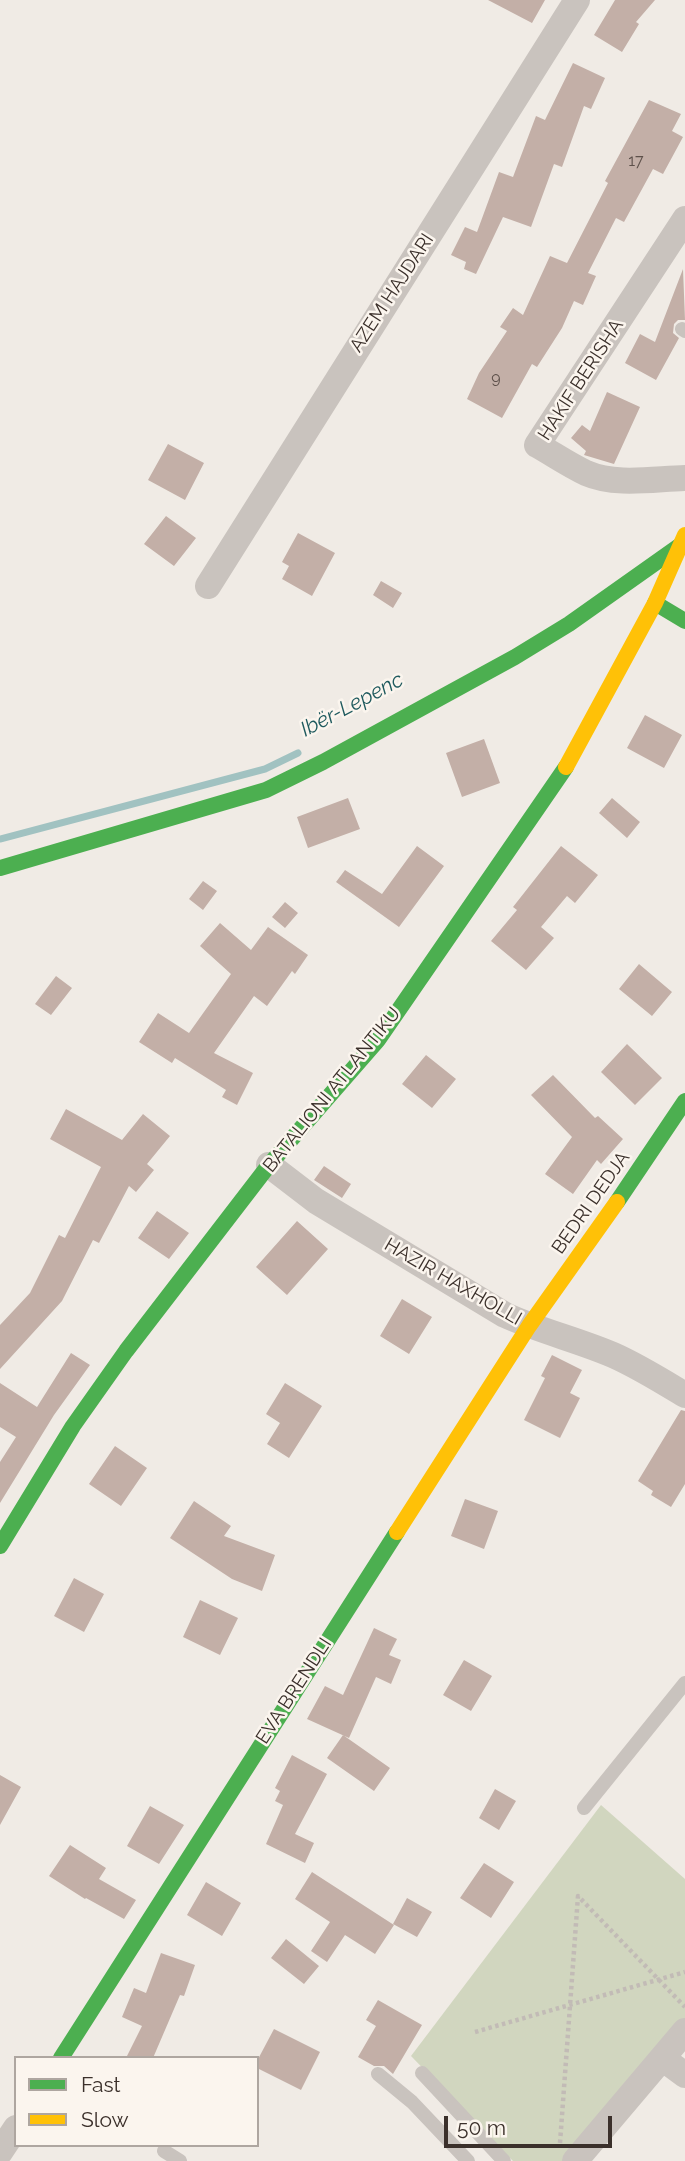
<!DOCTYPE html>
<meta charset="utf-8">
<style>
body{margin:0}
#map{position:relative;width:685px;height:2161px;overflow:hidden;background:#f0ebe5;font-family:Raleway,sans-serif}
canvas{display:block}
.legend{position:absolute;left:14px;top:2056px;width:245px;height:91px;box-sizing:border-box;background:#fbf5ee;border:2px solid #aea6a0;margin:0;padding:9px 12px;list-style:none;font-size:21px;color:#3b302b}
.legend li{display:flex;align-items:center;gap:14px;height:35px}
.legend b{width:35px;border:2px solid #aea6a0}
.scale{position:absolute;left:444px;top:2116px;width:168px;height:32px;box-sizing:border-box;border:4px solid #3b302b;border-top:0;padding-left:9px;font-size:21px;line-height:24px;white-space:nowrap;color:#3b302b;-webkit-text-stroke:5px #fbf5ee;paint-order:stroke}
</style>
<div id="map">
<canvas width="685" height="2161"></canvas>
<ul class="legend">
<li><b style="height:9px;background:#4caf50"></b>Fast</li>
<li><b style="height:9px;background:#ffc107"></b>Slow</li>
</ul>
<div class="scale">50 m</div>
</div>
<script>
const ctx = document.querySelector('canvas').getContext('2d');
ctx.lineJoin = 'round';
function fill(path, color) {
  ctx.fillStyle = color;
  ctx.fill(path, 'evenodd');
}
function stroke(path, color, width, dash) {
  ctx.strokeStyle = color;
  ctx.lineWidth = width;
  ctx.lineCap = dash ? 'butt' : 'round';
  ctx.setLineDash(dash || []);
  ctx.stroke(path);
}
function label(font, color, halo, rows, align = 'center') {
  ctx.font = font + ' Raleway,sans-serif';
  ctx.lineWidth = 5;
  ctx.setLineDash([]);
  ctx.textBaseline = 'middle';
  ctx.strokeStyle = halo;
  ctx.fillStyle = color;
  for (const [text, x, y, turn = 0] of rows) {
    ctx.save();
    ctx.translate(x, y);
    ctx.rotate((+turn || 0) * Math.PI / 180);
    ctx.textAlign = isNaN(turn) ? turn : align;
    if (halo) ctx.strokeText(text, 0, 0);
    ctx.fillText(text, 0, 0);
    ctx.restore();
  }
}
const green = new Path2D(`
 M601,1805l84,74v140l-123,142h-49l-102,-105z`);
const stream = new Path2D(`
 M0,839l265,-70 33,-16`);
const building = new Path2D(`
 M488,0h57l-13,23z
 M615,0h40l-19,22 3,2 -17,28 -28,-17z
 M573,63l32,15 -14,31 -7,-3 -22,61 -8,-3 -23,63 -28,-10 -27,57 -12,-5 2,-7 -15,-7 14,-28 12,5 22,-60 14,5 23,-61 9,4z
 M649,100l32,14 -9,17 11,6 -20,37 -10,-5 -29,53 -8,-4 -28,55 8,3 -13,29 -9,-4 -12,27 -25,39 -5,-3 -30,54 -35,-19 12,-26 28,-42 -7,-4 13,-19 10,7 27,-59 17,7 41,-80 -3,-2z
 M683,269l2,51h-7l-4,4 -1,9 6,5 -23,42 -31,-17 15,-29 15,8z
 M607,392l33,15 -26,57 -30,-9 2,-4 -15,-13 11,-13 8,6z
 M168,444l36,19 -19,37 -37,-20z
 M166,516l30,22 -22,28 -30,-22z
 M298,533l37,20 -23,43 -30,-17 7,-13 -7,-4z
 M381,581l21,12 -9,15 -20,-13z
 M645,715l37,20 -18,33 -37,-20z
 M484,739l16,44 -38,14 -16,-44z
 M348,798l12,31 -52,19 -11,-31z
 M612,798l28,24 -13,16 -28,-25z
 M417,846l27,20 -45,61 -63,-45 9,-12 37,24z
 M561,846l37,29 -23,28 -8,-7 -26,31 13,11 -28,32 -35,-29 26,-31 -4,-3z
 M203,881l14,10 -14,19 -14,-11z
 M285,902l13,11 -13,15 -13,-11z
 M220,923l31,27 17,-23 40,28 -13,19 -3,-3 -25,35 -13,-10 -40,57 39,20 -16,32 -15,-8 4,-7 -51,-32 -3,5 -33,-21 19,-29 31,20 42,-59 -31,-28z
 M639,964l33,28 -20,24 -33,-27z
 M56,976l16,12 -21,27 -16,-11z
 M627,1044l35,34 -27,27 -34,-33z
 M426,1055l30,24 -24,29 -30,-24z
 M553,1075l42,43 3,-2 25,23 -22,25 -4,-4 -24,34 -28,-20 27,-37 -41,-42z
 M66,1109l56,31 21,-26 27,22 -23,28 7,6 -18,22 -7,-6 -30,57 -6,-3 -31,61 -62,68v-44l30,-32 29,-58 6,3 36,-71 -51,-28z
 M324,1166l27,18 -9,14 -28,-18z
 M157,1211l32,22 -20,26 -31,-21z
 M297,1221l31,28 -41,46 -31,-28z
 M402,1299l30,18 -23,37 -29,-18z
 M71,1353l19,12 -36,50 -54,88v-41l16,-25 -16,-10v-44l37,24z
 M552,1355l30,15 -12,23 10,5 -20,40 -36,-18 21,-42 -4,-2z
 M285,1383l37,23 -33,52 -22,-14 13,-21 -14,-9z
 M681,1410l4,1v73l-14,23 -20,-12 2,-4 -15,-10z
 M115,1446l32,22 -26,38 -32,-22z
 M465,1499l33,12 -14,38 -33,-13z
 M194,1501l37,25 -7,10 51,19 -13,36 -30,-12 -62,-41z
 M74,1578l30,16 -20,38 -30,-16z
 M200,1600l38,18 -18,37 -37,-18z
 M374,1628l23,11 -8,16 12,5 -10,24 -15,-7 -27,61 -42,-19 18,-33 18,9z
 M464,1660l28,16 -21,35 -28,-16z
 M343,1735l47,33 -16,23 -47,-33z
 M292,1755l35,19 -32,60 19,9 -9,20 -39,-19 17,-39 -8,-4 5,-10 -5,-3z
 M0,1775l21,12 -21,38z
 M495,1789l21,12 -17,29 -20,-12z
 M150,1806l34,19 -25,39 -32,-18z
 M70,1845l36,23 -7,11 37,21 -12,19 -38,-21 -1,1 -36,-23z
 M484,1863l30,19 -23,36 -31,-20z
 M312,1872l82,53 -19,29 -30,-19 -18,27 -16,-11 19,-29 -35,-23z
 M206,1882l35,21 -19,33 -35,-21z
 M407,1898l25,14 -15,25 -24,-13z
 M286,1939l33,27 -15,18 -33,-26z
 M161,1953l34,12 -11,31 -4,-1 -27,63h-27l16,-32 -20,-9 12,-29 12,5z
 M378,2000l44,25 -29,49 -9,-8h-10l-16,-9 18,-31 -10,-6z
 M274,2029l46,23 -19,38 -44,-22v-7z`);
const path = new Path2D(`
 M475,2032l210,-60
 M560,2143l18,-247 107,111`);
const lane = new Path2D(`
 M682,329l3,2
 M584,1808l101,-125
 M422,2073l82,88
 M378,2074l34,28 56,59
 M164,2151l16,10`);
const street = new Path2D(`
 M685,219l-148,226c16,9 32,20 49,28 30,13 66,6 99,5
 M208,586l369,-586
 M269,1165l47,36 189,114c35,16 73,25 108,40 25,11 49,26 72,40
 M662,2058l23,17
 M0,2152l16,-24
 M575,2161l110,-130`);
const fast = new Path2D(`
 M655,603l30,18
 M0,868l266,-78 57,-28 192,-105 54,-33 113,-80
 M617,1202l68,-101
 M0,1546l73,-120 53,-75 143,-186 109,-125 188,-273
 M61,2058l336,-526`);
const slow = new Path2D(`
 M566,767l89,-164 30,-68
 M397,1532l132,-206 88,-124`);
const numberNames = [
 ["17",636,161],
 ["9",496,378]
];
const streetNames = [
 ["AZEM HAJDARI",392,293,-57],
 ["HAKIF BERISHA",581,380,-57],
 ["BATALIONI ATLANTIKU",332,1090,-51],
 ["BEDRI DEDJA",591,1203,-55],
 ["HAZIR HAXHOLLI",453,1282,30],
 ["EVA BRENDLI",294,1691,-57]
];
const waterNames = [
 ["Ibër-Lepenc",352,705,-28]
];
fill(green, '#d1d6bf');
stroke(stream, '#a1c2c1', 7);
fill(building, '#c3afa7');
stroke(path, '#c2bbb6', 4.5, [3.5, 3.5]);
stroke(lane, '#c9c3be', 14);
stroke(street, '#c9c3be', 26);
stroke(fast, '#4caf50', 16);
stroke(slow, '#ffc107', 16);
label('16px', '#5d504a', null, numberNames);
label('19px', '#3b302b', '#fbf5ee', streetNames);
label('italic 21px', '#1f5a5e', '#fbf5ee', waterNames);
</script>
